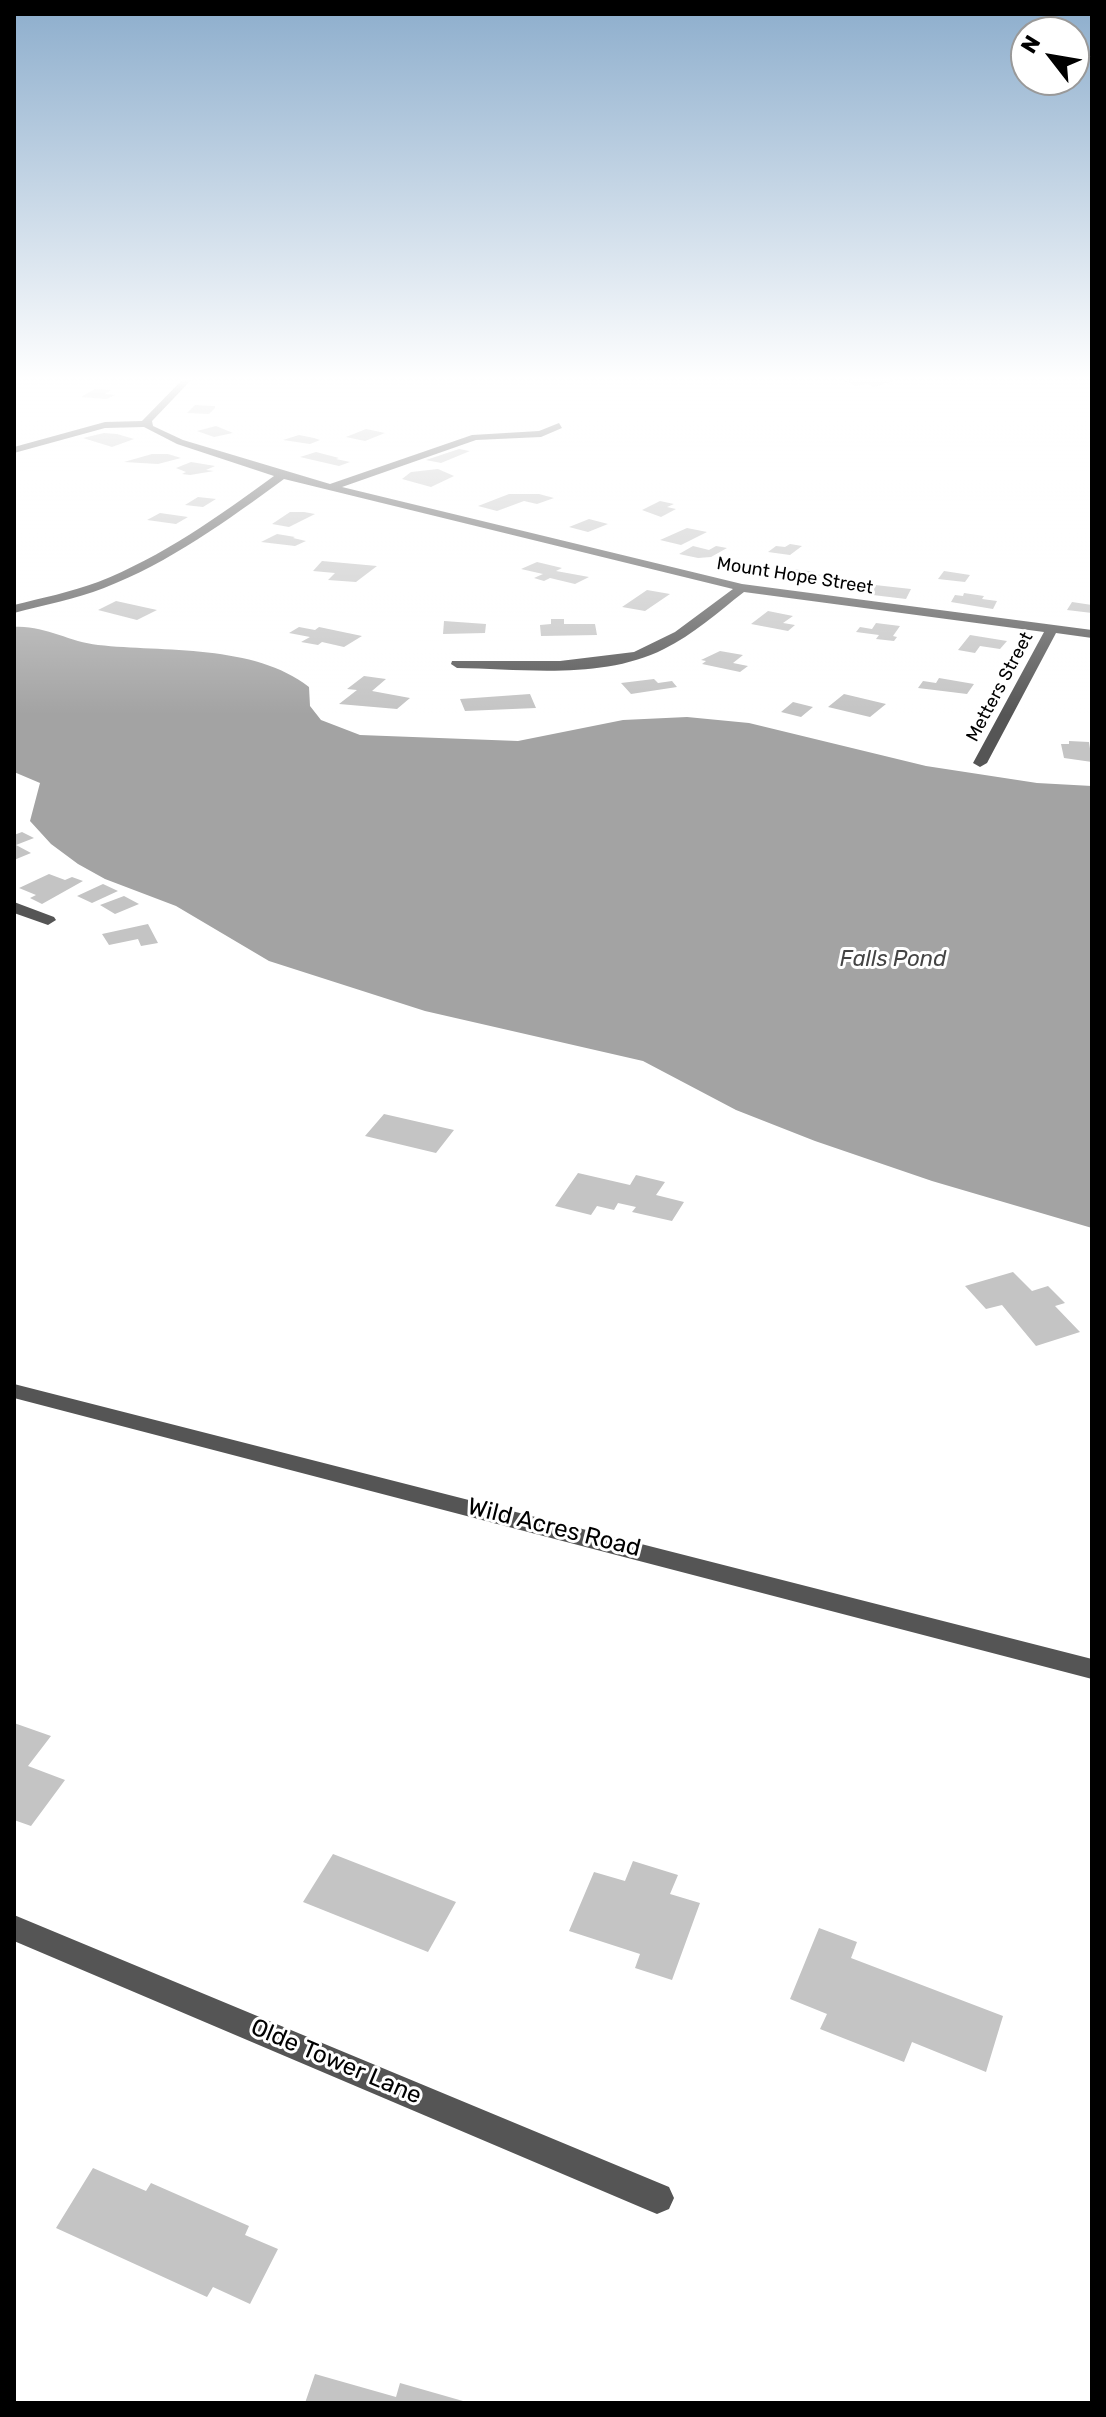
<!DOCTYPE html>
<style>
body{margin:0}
#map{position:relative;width:1106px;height:2417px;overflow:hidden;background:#fff;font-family:Rubik,sans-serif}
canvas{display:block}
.frame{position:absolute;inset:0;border:16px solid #000;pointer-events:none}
.north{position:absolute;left:1010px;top:16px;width:80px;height:80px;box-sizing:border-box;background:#fff;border:2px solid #999;border-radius:50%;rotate:301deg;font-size:22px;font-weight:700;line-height:32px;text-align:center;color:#000}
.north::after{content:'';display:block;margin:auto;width:28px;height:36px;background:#000;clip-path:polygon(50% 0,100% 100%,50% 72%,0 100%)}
</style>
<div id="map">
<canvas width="1106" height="2417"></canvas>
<div class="frame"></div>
<div class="north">N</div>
</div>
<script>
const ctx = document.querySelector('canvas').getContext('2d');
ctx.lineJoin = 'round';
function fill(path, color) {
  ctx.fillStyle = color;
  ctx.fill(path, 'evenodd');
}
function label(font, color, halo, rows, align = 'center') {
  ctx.font = font + ' Rubik,sans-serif';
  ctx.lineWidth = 6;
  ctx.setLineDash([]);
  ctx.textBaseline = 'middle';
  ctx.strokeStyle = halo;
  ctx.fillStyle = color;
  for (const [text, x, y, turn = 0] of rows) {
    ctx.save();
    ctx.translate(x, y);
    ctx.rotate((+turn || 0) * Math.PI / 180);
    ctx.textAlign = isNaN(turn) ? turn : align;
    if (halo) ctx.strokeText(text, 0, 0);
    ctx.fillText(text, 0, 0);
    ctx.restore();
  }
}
const water = new Path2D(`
 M14,627c30,-2 55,15 84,18 65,7 157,-1 211,42l1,19 11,14 39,15 158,6 105,-21 64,-3 62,6 177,43 111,17 55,3v442l-160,-47 -117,-40 -79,-31 -93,-49 -218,-50 -156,-50 -93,-55 -71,-27 -27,-15 -27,-20 -21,-23 10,-38 -26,-11z`);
const building = new Path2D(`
 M866,377h20l8,4 -20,6 -6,-3 -13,2 -10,-5 23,-3z
 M95,389l16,1 -6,4 10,1 -8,4 -26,-2z
 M195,405l20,1v2l-6,6 -22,-1z
 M216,426l17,7 -19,4 -17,-6z
 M366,429l19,4 -20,8 -19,-4z
 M104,433l13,1 17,5 -22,8 -29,-9z
 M299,435l15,3 6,2 -10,4 -27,-4z
 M459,449l11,2 -29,12 -15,-3z
 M316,452l23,6 -3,1 14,3 -11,4 -39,-9z
 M152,454h16l13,4 -23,6 -34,-2z
 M191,462l24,4 -9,4 8,1 -24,4 -8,-1 4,-2 -10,-4z
 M438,469l16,7 -23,11 -29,-8 9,-7z
 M509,494h30l15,4 -17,6 -13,-3 -27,10 -19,-5z
 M198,497l18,2 -13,8 -18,-2z
 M660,501l14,3 -7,3 9,2 -15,8 -19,-7z
 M290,512h14l11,2 -26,13 -17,-3z
 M160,513l28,4 -12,7 -29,-4z
 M589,519l19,5 -20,8 -19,-5z
 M687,528l20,4 -26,13 -21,-5z
 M277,534l18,3 -2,1 13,3 -11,5 -34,-4z
 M790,544l12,2 -12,9 -22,-3 8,-6 9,1z
 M693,546l16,4 7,-4 11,2 -16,9 -13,1 -19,-4z
 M322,561l55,5 -21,16 -28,-2 7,-7 -22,-2z
 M537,562l25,6 -6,3 33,6 -14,7 -25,-6 -6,3 -10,-3 9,-4 -22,-5z
 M784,568l32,4 -2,2 7,1 -17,6 -28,-7z
 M944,571l26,4 -5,7 -27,-3z
 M875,585l36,4 -5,10 -33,-4z
 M647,590l23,4 -25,17 -23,-4z
 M964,593l20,3 -2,3 15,2 -4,8 -42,-7 4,-7 8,1z
 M116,601l41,9 -20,10 -39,-10z
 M1072,602l20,3v8l-25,-3z
 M768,611l25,5 -10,7 12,2 -7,6 -37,-7z
 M551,619h13v5h31l2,11 -56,1 -1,-11 11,-1z
 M444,621l42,3 -1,9 -42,1z
 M876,623l24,3 -7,10 4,1 -3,4 -18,-2 3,-4 -23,-3 4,-5 12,2z
 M299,627l16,3 4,-3 43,9 -18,11 -22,-5 -4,3 -17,-3 9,-5 -21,-4z
 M970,635l37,6 -7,8 -20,-3 -5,7 -17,-3z
 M720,651l23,4 -10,8 15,3 -8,6 -38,-8 4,-3 -5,-1z
 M364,676l22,3 -14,12 38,7 -13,11 -58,-5 18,-14 -10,-1z
 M939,678l35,6 -7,10 -49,-6 5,-7 13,2z
 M654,679l4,4 14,-2 5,6 -46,7 -10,-11z
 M530,694l6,14 -71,3 -5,-12z
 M844,694l42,10 -16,13 -42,-10z
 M793,702l20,5 -12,10 -20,-5z
 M1069,741l20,1 3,20 -28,-4 -3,-14h8z
 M22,832l12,6 -18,7 15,8 -17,7v-25z
 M49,874l16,6 7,-3 11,4 -41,23 -12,-6 6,-3 -17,-7z
 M103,884l15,7 -26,12 -15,-7z
 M124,896l15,8 -24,10 -15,-9z
 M148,924l10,19 -17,3 -3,-7 -29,6 -7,-11z
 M384,1114l70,16 -18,23 -71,-17z
 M578,1173l52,12 6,-10 29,7 -9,13 28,7 -12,19 -40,-9 4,-5 -18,-4 -4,7 -17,-4 -6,9 -36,-9z
 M1013,1272l19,19 16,-5 17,17 -10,3 25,26 -44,14 -34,-41 -16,4 -21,-23z
 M14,1723l37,13 -23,30 37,14 -34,46 -17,-6z
 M333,1854l123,48 -28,50 -125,-50z
 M633,1861l45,14 -8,19 30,9 -28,77 -37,-12 5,-14 -71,-23 25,-59 31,9z
 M819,1928l38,14 -6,16 152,58 -17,56 -74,-30 -8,20 -84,-33 7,-15 -37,-15z
 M93,2168l53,23 5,-8 98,43 -4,9 33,14 -28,55 -37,-17 -6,10 -151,-69z
 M315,2374l81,23 4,-14 70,20h-165z`);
const minor = new Path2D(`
 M185,377h9l-42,44 1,5 30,14 147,44 142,-49 67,-4 20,-8 3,5 -21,9 -65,3 -134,47 400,97 350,46v8l-36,-5 -69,130 -7,4 -7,-4 71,-131 -300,-40c-26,20 -51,43 -80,57 -61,31 -141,20 -207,19l-6,-4 1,-3h108l74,-9 41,-20 58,-43 -449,-110c-56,41 -115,84 -180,109 -29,11 -60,17 -90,25v-8c28,-7 57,-13 84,-23 64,-25 121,-66 176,-106l-97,-32 -33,-17 -39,1 -91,25v-6l91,-25 37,-1z
 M14,902l40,15 2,3 -8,5 -34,-12z
 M14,1384l1078,275v20l-1078,-281z
 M14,1915l655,272 5,11 -5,11 -12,5 -12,-5 -631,-268z`);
const farStreetnames = [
 ["Mount Hope Street",795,576,9],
 ["Metters Street",1000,687,-62]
];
const waterNames = [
 ["Falls Pond",893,960]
];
const nearStreetnames = [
 ["Wild Acres Road",554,1528,14],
 ["Olde Tower Lane",336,2062,23]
];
fill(water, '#a3a3a3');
fill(building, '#c4c4c4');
fill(minor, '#555');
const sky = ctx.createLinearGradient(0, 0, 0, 715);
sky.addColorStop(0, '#8cadcc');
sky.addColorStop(0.53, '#fff');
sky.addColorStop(1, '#ffffff00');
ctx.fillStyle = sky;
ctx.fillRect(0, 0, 1106, 715);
label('18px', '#000', '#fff', farStreetnames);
label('italic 22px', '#444', '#fff', waterNames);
label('24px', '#000', '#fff', nearStreetnames);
</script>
